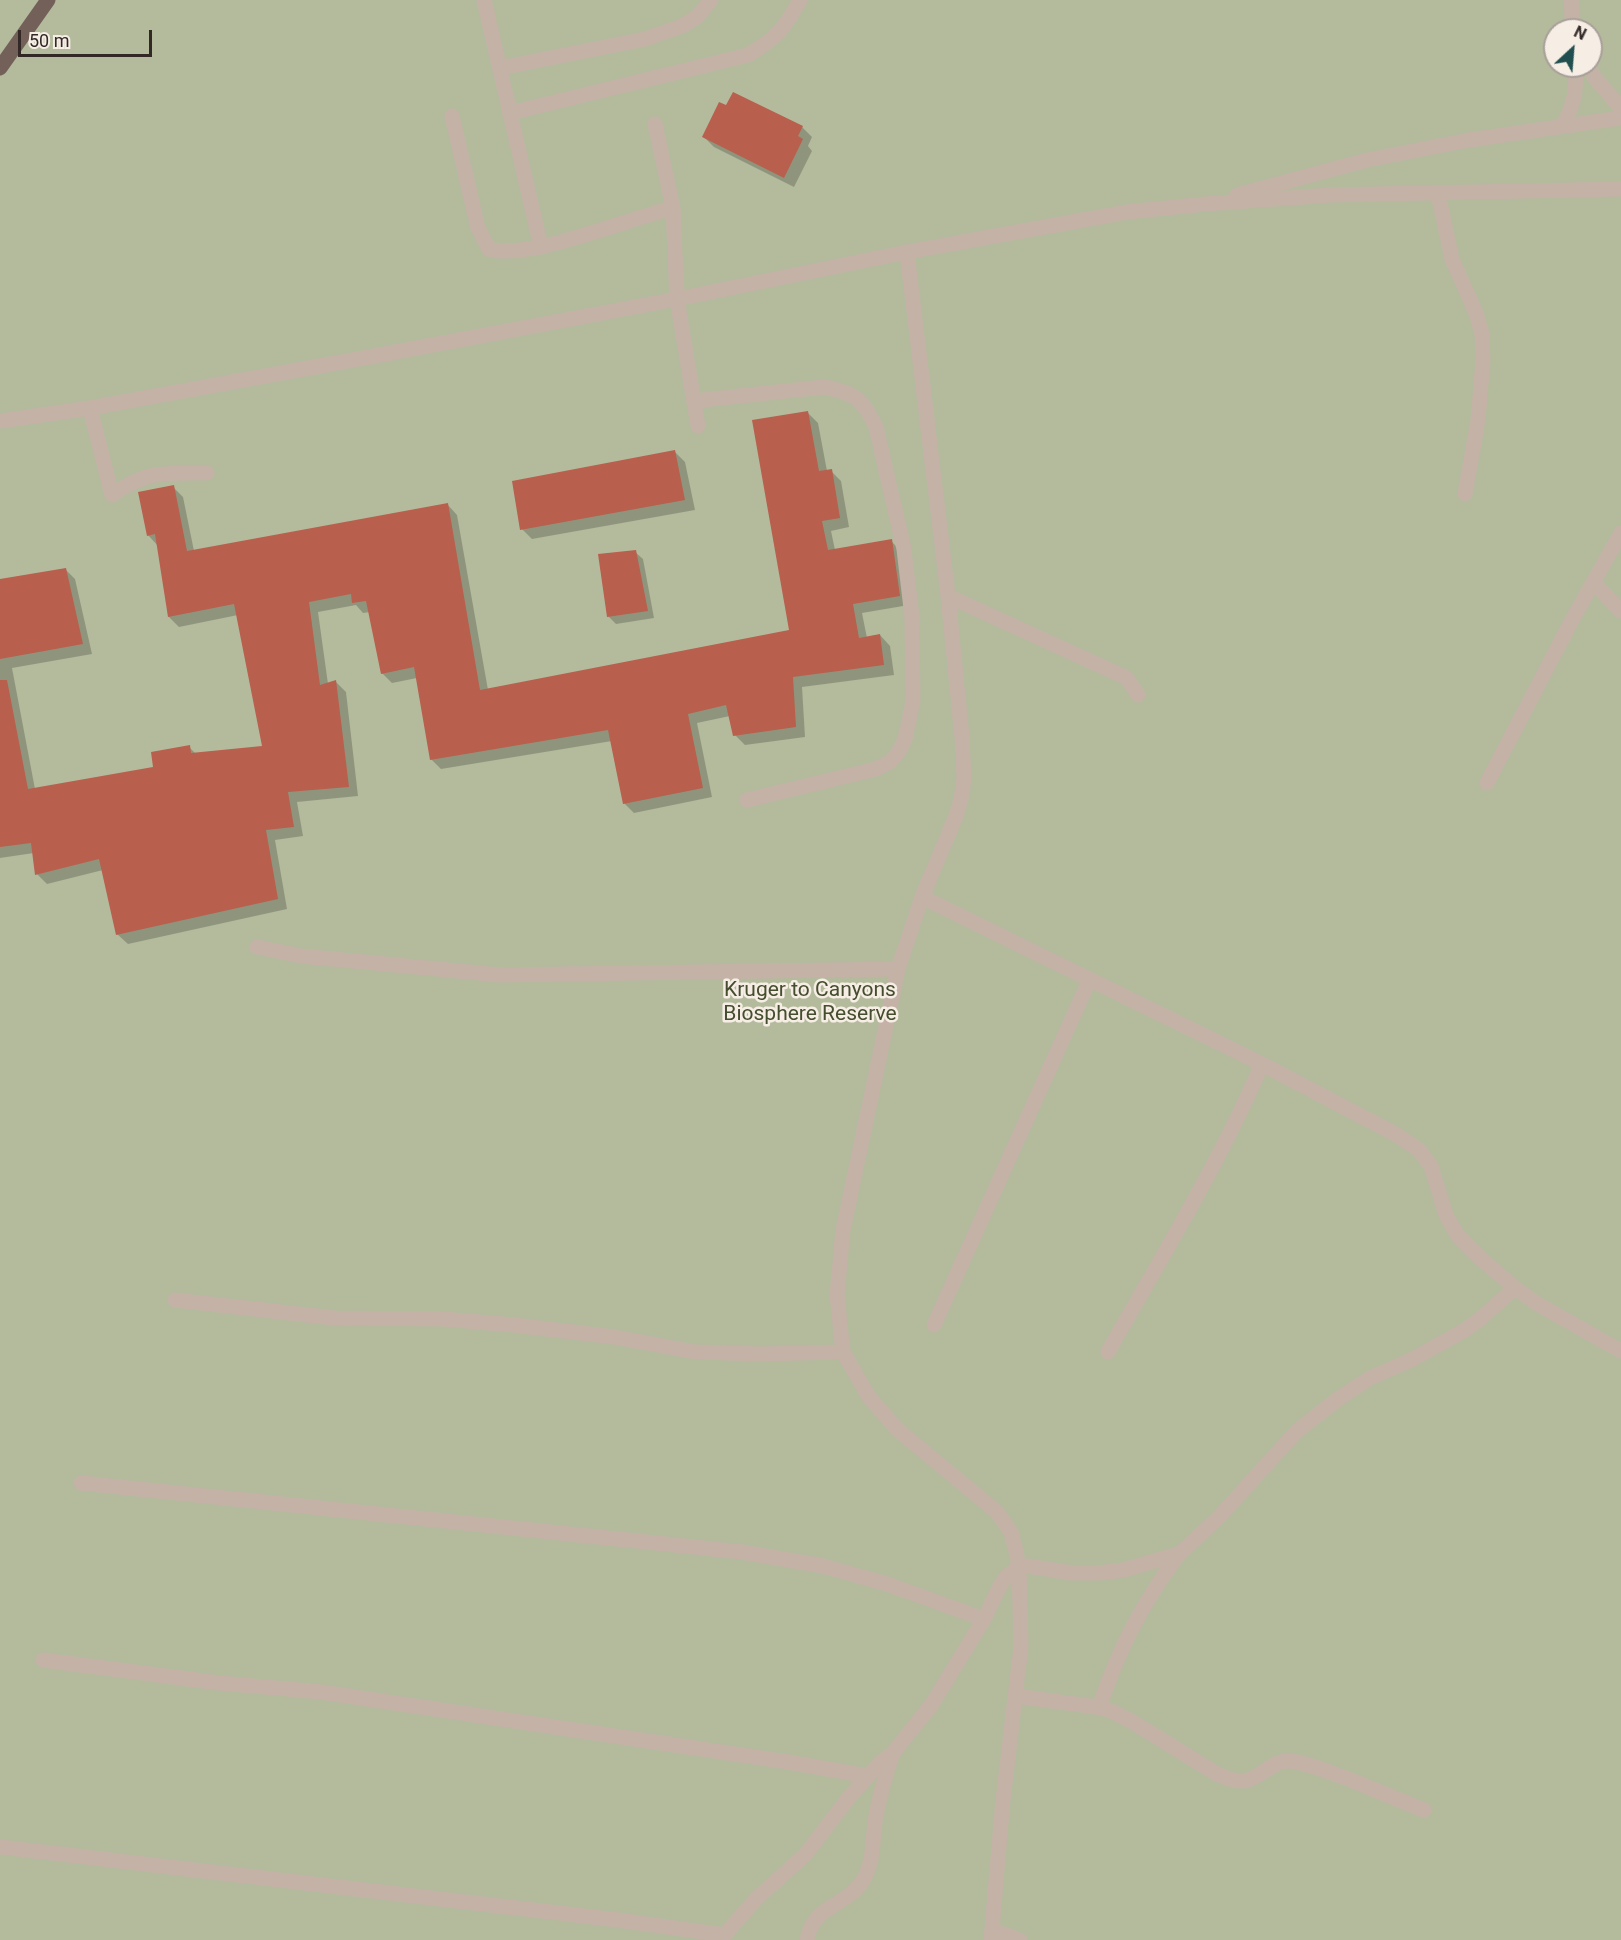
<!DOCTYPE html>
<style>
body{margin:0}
#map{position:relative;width:1621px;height:1940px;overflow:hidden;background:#eee3da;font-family:Roboto,sans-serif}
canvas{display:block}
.north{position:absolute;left:1543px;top:18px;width:60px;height:60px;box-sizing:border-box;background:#f6ede5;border:2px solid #a89f99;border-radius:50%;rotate:26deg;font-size:16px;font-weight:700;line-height:24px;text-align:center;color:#322927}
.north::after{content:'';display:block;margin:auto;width:21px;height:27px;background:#214e4e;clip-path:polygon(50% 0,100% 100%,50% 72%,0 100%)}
.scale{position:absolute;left:18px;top:30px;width:134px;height:27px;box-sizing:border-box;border:3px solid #322927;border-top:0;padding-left:8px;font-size:18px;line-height:21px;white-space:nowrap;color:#322927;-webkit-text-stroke:4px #f6ede5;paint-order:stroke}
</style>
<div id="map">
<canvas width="1621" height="1940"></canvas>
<div class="north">N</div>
<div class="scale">50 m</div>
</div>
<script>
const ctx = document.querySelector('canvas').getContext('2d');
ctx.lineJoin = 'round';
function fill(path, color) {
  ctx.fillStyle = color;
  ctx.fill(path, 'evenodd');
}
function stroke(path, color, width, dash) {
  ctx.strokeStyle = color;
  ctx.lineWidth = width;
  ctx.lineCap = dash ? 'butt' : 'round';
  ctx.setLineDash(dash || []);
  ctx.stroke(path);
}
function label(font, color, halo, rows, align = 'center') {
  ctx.font = font + ' Roboto,sans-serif';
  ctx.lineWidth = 5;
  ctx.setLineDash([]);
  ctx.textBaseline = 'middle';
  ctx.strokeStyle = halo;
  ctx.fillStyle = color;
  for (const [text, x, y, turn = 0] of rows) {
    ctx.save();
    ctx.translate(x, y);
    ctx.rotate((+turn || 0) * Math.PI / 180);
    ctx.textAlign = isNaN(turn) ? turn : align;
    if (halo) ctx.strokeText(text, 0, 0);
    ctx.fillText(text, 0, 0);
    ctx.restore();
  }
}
const green = new Path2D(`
 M0,0h1621v1940h-1621zM1555,30h36v36h-36z`);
const shadow = new Path2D(`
 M802,127l10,10 -4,9 4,5 -18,36 -80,-40 -10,-10z
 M808,413l10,10 9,48h4l10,10 8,46 -18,4 4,19 56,-9 10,10 8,54 -47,8 5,25 13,-3 10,11 4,29 -92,12 3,50 -60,8 -10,-10 -5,-19 -33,7 15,74 -78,16 -10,-10 -12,-62 -171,28 -10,-10 -14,-81 -25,5 -10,-10 -12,-61 -7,1 -7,-8 -38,7 10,72 8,-2 10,10 12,104 -61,6 6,34 -28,4 12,69 -159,35 -11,-10 -14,-64 -56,14 -10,-10 -3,-21 -34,5v-277l65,-12 10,10 17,75 -80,14 23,121 120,-21 34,-21 7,7 68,-7 -26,-132 -59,12 -10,-10 -11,-71 -10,-11 25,-48 10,10 11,54 253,-47 10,11 31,175 302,-59z
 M675,452l10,10 10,48 -163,29 -10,-10z
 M635,552l8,7 11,59 -38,6 -8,-8z`);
const building = new Path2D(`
 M733,92l70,34 -5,10 5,3 -19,39 -82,-41 17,-35 7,3z
 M808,411l11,60 13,-2 8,49 -18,3 6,29 64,-11 8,57 -47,8 6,34 21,-4 4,31 -91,12 3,50 -63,9 -7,-31 -38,9 15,74 -80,16 -15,-74 -178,30 -16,-93 -33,7 -15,-73 -14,2 -1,-9 -42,8 11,83 16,-5 13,107 -61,5 6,35 -28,3 12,69 -162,36 -17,-76 -64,16 -4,-32 -31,4v-167h7l21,109 125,-22 -2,-15 39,-7 1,8 71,-7 -28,-142 -66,13 -13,-83 -8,2 -9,-44 36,-7 13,66 261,-48 32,187 309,-60 -37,-210z
 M675,450l10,50 -165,30 -8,-49z
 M636,550l12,61 -41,6 -9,-63z
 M66,568l17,76 -83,15v-80z`);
const minor = new Path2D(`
 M484,0l57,247
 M1571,0l2,30
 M1588,66l7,12 26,30
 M500,68l145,-29 37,-13 15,-9 14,-17
 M510,113l238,-58c30,-18 35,-25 52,-55
 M452,116l26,112 11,21c38,12 141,-31 184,-41l-18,-84
 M1561,127c14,-21 15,-36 15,-61
 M1438,193l14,66 24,54 6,21 1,26 -5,60 -13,74
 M1237,195l130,-35 102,-20 152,-22
 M673,208l4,91 21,127
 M907,252l41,344 14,141 2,42 -3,20 -5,17 -34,81 -24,72 -55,261 -6,65 6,57 26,45 29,33 99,82 14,20 5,19 3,16 2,79 -18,154 -12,140
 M694,401l129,-14c31,5 40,12 53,40l28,122 8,68 1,84 -8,38 -7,14 -8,9 -14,7 -129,31
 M90,408l22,87c35,-25 54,-22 95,-22
 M0,421l90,-13 279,-51 308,-58 230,-47 220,-40 78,-8 124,-9 292,-6
 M1593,582l28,29
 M948,596l179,82 11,17
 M1487,783l85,-163 49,-87
 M922,897l340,167 135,71 22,15 12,16 15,49 12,21 22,22 35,30 21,15 85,48
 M257,947l44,9 199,19 398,-6
 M175,1300l159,18 109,1 71,6 100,12 81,15 65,2 83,-2
 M934,1325l155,-344
 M1108,1352c53,-94 111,-188 154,-288
 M81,1483l661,69 81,14 64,18 97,35
 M43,1660l176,23 102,9 467,70 79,14
 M1015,1696l75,10 19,4 22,11 86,53c8,3 17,8 27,7 16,-2 28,-21 45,-20 21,2 42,12 62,19 24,10 48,20 73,30
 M1099,1707c21,-60 42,-102 80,-153
 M0,1847l618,73 106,15
 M992,1930l28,10
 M720,1940l37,-42 48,-43 45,-59 31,-34 12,-9 39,-49 52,-85 16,-33 6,-9 13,-10 9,-1 44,7h27l24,-3 56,-16 39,-36 79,-87 41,-32 32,-21 41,-18 54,-30 15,-11 35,-31
 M807,1940c6,-35 38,-33 55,-58 13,-20 10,-44 14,-67 4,-21 10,-41 17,-62`);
const major = new Path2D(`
 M0,68l48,-68`);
const parkNames = [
 ["Kruger to Canyons",810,991],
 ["Biosphere Reserve",810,1015]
];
fill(green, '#b3bb9c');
fill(shadow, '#0003');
fill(building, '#b85f4e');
stroke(minor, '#c4b2a7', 15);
stroke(major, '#726059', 15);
label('21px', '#444d2d', '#f6ede5', parkNames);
</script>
